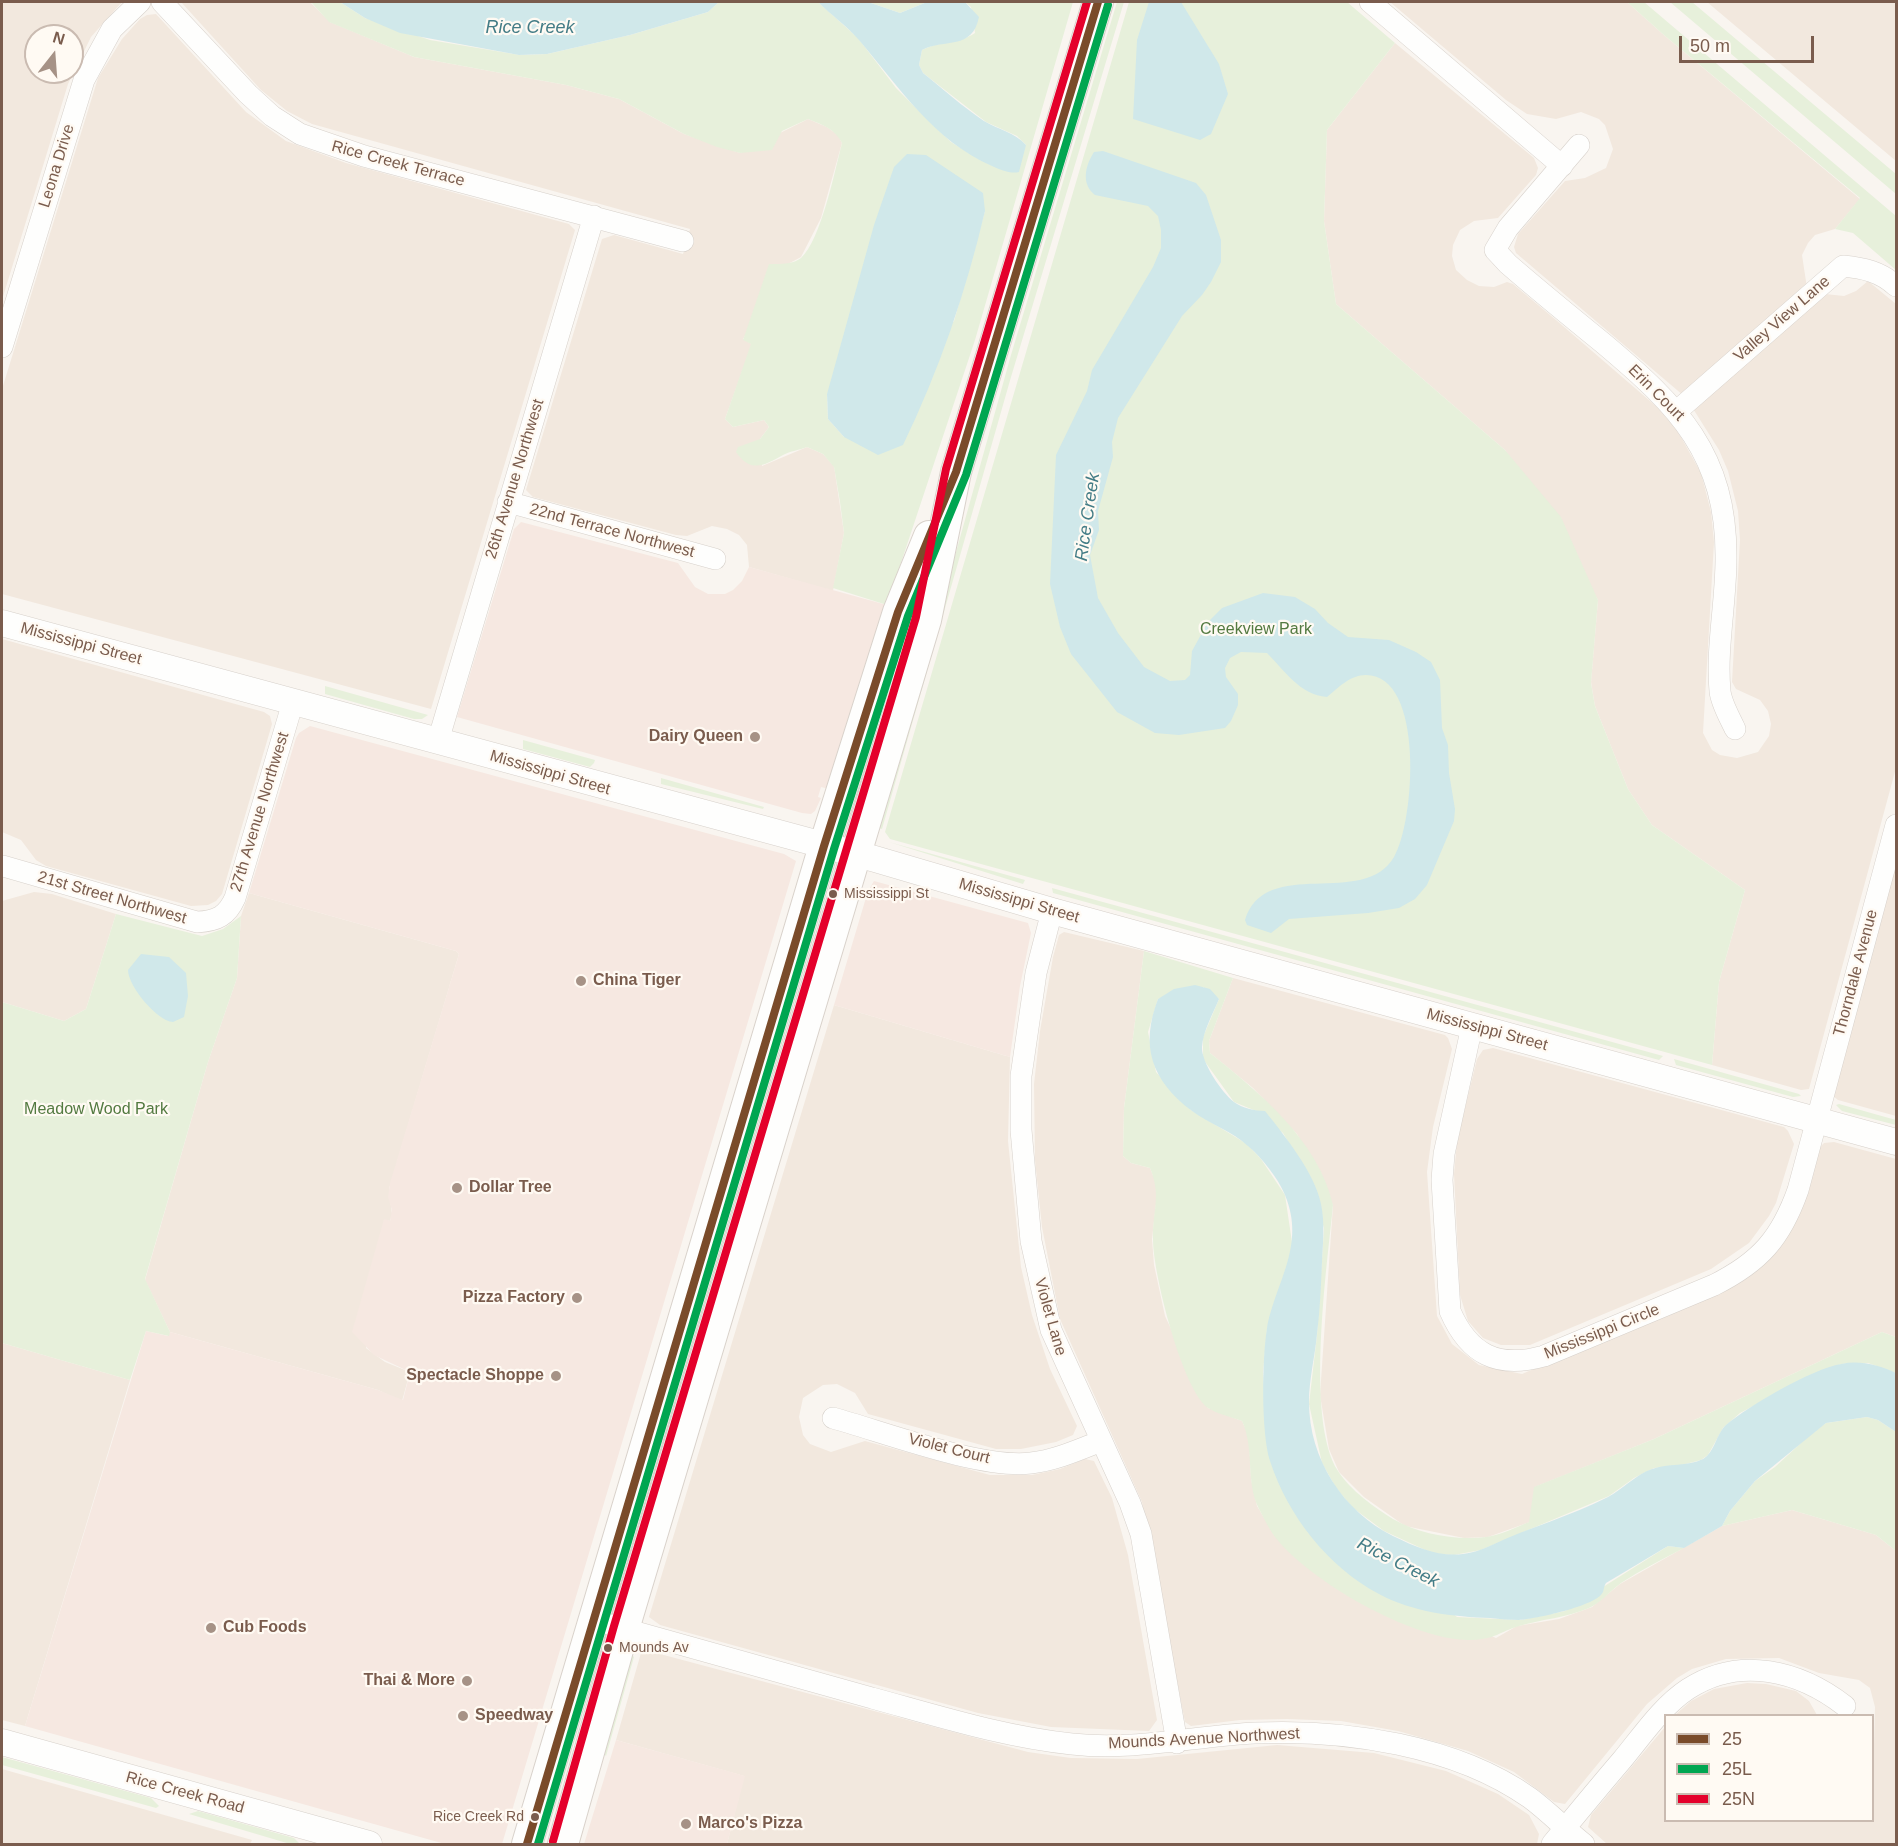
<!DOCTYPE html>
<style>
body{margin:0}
#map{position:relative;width:1898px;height:1846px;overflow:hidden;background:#f9f5f0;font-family:Helvetica,sans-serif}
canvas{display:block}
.frame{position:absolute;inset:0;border:3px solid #7a5c4d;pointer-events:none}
.legend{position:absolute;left:1664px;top:1714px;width:210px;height:108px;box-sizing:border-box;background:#fffaf3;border:2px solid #cabbb1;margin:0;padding:8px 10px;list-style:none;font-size:18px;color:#7a5c4d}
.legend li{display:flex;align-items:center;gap:12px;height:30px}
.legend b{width:30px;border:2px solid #cabbb1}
.north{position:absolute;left:24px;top:24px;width:60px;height:60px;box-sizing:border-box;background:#fffaf3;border:2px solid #cabbb1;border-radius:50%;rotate:17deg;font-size:16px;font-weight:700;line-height:24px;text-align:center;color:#7a5c4d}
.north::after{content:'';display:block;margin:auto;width:21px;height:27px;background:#a69286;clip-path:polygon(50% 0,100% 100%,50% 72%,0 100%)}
.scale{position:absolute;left:1679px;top:36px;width:135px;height:27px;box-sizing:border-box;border:3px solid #7a5c4d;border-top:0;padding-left:8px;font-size:18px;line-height:21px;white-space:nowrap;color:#7a5c4d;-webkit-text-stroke:4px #fffaf3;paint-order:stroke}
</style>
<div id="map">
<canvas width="1898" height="1846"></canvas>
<div class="frame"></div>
<ul class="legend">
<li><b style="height:8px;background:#7a4b2a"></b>25</li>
<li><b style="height:8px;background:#00a651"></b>25L</li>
<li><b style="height:8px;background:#e4002b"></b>25N</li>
</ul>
<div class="north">N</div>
<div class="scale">50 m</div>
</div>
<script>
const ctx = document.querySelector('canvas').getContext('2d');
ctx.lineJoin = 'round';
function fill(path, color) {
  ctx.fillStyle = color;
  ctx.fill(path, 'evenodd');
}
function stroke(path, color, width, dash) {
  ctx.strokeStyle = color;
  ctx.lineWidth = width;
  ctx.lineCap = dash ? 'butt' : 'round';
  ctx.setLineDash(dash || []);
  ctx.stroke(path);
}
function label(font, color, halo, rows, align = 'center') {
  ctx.font = font + ' Helvetica,sans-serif';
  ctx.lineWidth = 4.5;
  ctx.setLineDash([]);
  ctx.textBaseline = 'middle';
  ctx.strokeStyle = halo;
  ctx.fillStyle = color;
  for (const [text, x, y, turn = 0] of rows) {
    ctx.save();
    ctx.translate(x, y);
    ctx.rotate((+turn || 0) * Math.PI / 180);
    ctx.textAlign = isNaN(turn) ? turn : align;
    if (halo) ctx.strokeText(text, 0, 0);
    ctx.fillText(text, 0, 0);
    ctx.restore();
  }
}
const residential = new Path2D(`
 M2,2h120l-31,35 -23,47 -66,216zM36,36h36v36h-36z
 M181,2h129l20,20 84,35 152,28 53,14 65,35 56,19 68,-34 19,8 11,8 4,8 -21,75 -20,39 -13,7 -45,75 9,5 -27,75 8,8 31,-7 5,7 -9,12 2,27 45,-19 16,7 11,12 10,67 -11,58 -84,-24 -2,-22 -8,-10 -12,-6 -15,-3 -25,10 -11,-1 -143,-38 -7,-7 76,-251 12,-4 69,19 7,-25 -378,-105 -25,-13 -26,-21z
 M1390,2h237l38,34 195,163 -25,30 -20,6 -7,8 -6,12 5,33 -123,108 -168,-143 -2,-6 4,-13 47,-53 20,-3 21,-10 7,-19 -8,-24 -6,-6 -18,-7 -25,7 -29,-5 -21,-14z
 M1707,2h189v159z
 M156,14l90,98 40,29 60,22 223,61 6,6 -144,479 -429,-115v-205l96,-311 24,-39 18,-20 7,-4z
 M1395,43l139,115 4,10 -2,7 -38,43 -24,3 -14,9 -7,15 -1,11 4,14 11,10 12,6 15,1 13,-5 6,2 43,36 101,87 20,23 24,43 10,39 3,30 -11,191 9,17 8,5 17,3 21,-6 11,-16 2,-12 -3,-13 -8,-11 -24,-11 -4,-7 8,-142 -2,-29 -10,-40 -9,-21 -27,-43 133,-113 19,2 12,-5 12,-10 28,23v464l-87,321 -8,1 -89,-25 7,-83 26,-92 -93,-65 -24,-36 -33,-83 -4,-24 7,-82 -93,-150 -169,-146 -12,-83 3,-91z
 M2,639l262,73 6,4 2,8 -50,170 -6,7 -8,4 -17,1 -145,-40 -10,-6 -15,-20 -19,-8z
 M1896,865v251l-58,-16 -5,-4z
 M34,892l18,2 64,20 -30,95 -22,12 -62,-19v-101z
 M249,893l207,58 3,3 -70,235 3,25 -2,7 -6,-1 -18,128 19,14 25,10 -8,29 -24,-11 -208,-58 -25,-52 63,-218 29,-84 4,-62z
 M1064,932l80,19 -20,157 -1,48 8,7 19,5 8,19 -6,52 2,26 11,51 43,92 34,13 7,15 2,43 6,27 19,31 220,101 21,-12 42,-7 33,-12 28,-23 102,-58 70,-16 84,25 20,16v293h-289l-19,-17 3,-12 74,-88 1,93h206l3,-113 -5,-19 -11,-8 -40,-7 -40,-15 -53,1 -34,10 -15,9 -30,26 -82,100 -11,-2 -40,-30 -46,-21 -70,-20 -57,-10 -54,-2 -47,1 -49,6 -6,-4 -43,-220 -82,-183 -18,-92 -7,-67 -1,-76 6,-53 13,-74 6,-22z
 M1233,978l212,57 3,3 4,11 -19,78 -6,45 10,144 15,28 27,21 43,9 220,-94 76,-131 6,-6 10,-1 62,17v178l-14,-5 -228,107 -119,48 -5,35 -42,15 -24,1 -59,-12 -41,-29 -25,-25 -10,-23 -9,-54 13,-190 -36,-71 -44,-46 -43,-35 -1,-12z
 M834,1005l176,52 -2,84 13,126 11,48 18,54 27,57 -4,9 -17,7 -35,7h-25l-128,-35 -13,-21 -18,-9 -14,1 -20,13 -4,19 4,18 7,9 21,8 34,-11 125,34h42l28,-6 25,-10 9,2 18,37 16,57 29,165 -8,11 -98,-4 -73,-14 -318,-88 -11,-8z
 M1493,1048l291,79 4,4 6,13 -18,59 -7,13 -20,27 -38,26 -181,76h-29l-18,-7 -15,-17 -8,-26 -6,-121 3,-33 20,-82 6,-9z
 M2,1343l128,37 -105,346 -23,-6z
 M645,1650l383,102 43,6 66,1 140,-14 97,8 72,18 52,23 31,21 10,19 -2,10h-810l17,-68 -128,-36 25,-87z
 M1747,1683l19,1 30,7 13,10 8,14h-142l16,-14 23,-12z
 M2,1769l85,24 165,47 -2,4h-248z`);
const commercial = new Path2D(`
 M521,522l157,41 17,24 13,7h17l8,-4 9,-9 7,-14 138,38 -58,184 -8,-2 -3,10 3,1 -6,13 -4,3 -9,-1 -345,-96 57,-188z
 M310,726l474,128 12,7 -294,983h-57l-420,-118 121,-395 22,5 2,-4 208,58 25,10 7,-28 -36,-17 -22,-23 32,-113 6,2 2,-11 -4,-13 2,-14 69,-229 -3,-3 -207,-58 47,-155 3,-5z
 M874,881l154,42 3,10 -11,53 -10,71 -176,-52 34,-114z
 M616,1740l129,36 -18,68h-143z`);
const green = new Path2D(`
 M311,2h29l25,16 65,22 90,15 27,-1 83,-19 78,-23 11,-10h99l40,36 38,50 35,35 20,19 31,19 44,-16 -9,-9 -31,-14 -63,-49 -4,-8 3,-15c17,-9 36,-6 53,-17l-4,-26 -6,-5h108l-98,338 -88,265 -54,-17 11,-55 -4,-31 -6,-35 -11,-13 -16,-7c-7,3 -17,4 -24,8 -18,10 -32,19 -47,-3l2,-5 22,-8 9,-12 -5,-7 -31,7 -8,-8 26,-75 -8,-4 26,-76c10,0 23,1 32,-6 20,-18 34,-88 41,-115 -7,-14 -19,-18 -34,-24l-26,12 -10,19 -32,3 -23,-6 -33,-13 -65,-35 -53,-14 -152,-28 -85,-35zM985,211l-31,110 -110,116 -16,-18 -1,-25z
 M868,2h59l-27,11z
 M1117,2h7l-113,375 -129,452 -3,-1 132,-473z
 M1129,2h218l48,41 -68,87 -3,91 12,83 169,146 56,67 37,83 -7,83 4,23 33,83 24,36 93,65 -26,92 -7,83 -822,-226 -5,-7z
 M1627,2h17l252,214v54l-43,-37 -18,-4 25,-31 -195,-162z
 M1670,2h22l204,172v20z
 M325,686l103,29 -6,4h-8l-89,-25z
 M523,740l72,20 -1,3 -4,4 -67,-18z
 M661,778l103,29 -1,2 -102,-25z
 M889,842l136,38 -2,4z
 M1052,888l611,168 -4,4 -606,-167z
 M116,914l86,22 21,-7 18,-13 -4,62 -29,84 -63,217 25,53 -1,4 -23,-5 -16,49 -128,-37v-341l62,19 22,-12z
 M1144,951l89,27 -24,63 1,12c50,40 108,87 123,152 -6,62 -28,215 5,266 12,19 37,37 55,48 26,15 64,22 93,18 15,-2 30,-10 43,-15l5,-35 120,-48 228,-107 14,5v36l-28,-10 -27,1 -29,11 -72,38 -17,15 -15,27 -7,5 -23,6 -24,2 -20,10 -25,18 -128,54 -27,5 -20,-1 -50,-23 -31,-23 -17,-20 -14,-25 -13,-59 8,-69 7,-107 -16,-52 -25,-43 -27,-22 -22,-9 -31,-43v-22l16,-38 -16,-12 -45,12 -10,33 8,40 35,38 56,34 14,15 24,36 8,54 -26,80 -4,44 7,86 187,158 64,3 44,-9 103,-65 16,2c-21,11 -43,22 -63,35 -11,8 -20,20 -32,25 -23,10 -47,11 -70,18 -20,6 -23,13 -47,14 -57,2 -163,-59 -197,-103 -6,-8 -11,-19 -16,-28 -14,-27 -4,-60 -17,-88 -10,-4 -25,-7 -34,-13 -26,-19 -55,-135 -55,-168 -1,-29 9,-43 -3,-72l-19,-5 -8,-7 1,-48z
 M1674,1059l125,35 2,2 -8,1 -117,-32z
 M1839,1104l57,16v5l-54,-14 -6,-6z
 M1867,1417l11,3 18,12v119l-20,-16 -84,-25 -70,16 8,-15 25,-30 20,-14 39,-36 12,-8z
 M631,1654l3,3 -28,99 -2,-2z
 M2,1757l149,41 8,8 -3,2 -154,-43z
 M198,1811l96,27 6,6h-10l-101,-30z`);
const water = new Path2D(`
 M340,2h379l-11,10 -78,23 -83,19 -28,1 -119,-22 -35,-15z
 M818,2h50l32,11 27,-11h38l14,15c-7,34 -34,21 -57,33l-3,15 4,8c20,16 40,34 61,48 15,9 30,11 42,24l-7,27c-9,2 -18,-2 -27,-6 -58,-25 -93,-79 -133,-126 -12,-14 -28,-25 -41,-38z
 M1149,2h32l38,62 9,30 -17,40 -11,6 -67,-21 4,-79z
 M1103,151l93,32 10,12 15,45v22l-10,20 -9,13 -20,21 -64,102 -6,24 1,15 -15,54 1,19 -9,25 8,43 20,35 26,34 26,14 15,-1 5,-5 2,-24 16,-29 14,-14 41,-15 32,4 20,12 13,14 20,14 41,3 27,12 15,10 9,18 2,48 6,17 1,28 6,36 -1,12 -27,64 -12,14 -16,9 -31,5 -79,6 -18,14 -24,-8 -2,-5c20,-65 119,-11 149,-63 21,-35 31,-182 -28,-182 -16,0 -28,13 -39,22 -27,-2 -42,-26 -60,-44l-26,-1 -11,6 -5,10 1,9 12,17v11l-7,16 -6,7 -46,7 -24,-2 -38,-21 -46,-58 -11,-27 -10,-43 6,-129 31,-64 5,-21 61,-103 8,-19v-18l-3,-14 -10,-10 -53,-11c-14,-11 -10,-29 -1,-43z
 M907,154l19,1 57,38 2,18c-19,81 -46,160 -82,234l-25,10 -34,-18 -16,-18 -1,-25 47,-169 20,-58z
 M141,954l28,3 17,16 2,23 -4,21 -11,5c-16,-1 -45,-36 -45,-52z
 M1195,985l15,4 9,10c-6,15 -16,32 -17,48 -1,15 20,46 32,55 8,6 21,9 31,9 19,24 50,62 56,93 4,19 2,39 1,58 -1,24 -2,48 -5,72 -2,23 -8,45 -8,68 0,57 34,109 84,134 35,17 62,27 99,9 38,-18 79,-29 116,-48 15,-8 27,-22 44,-28 16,-6 35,-2 51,-10 12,-7 13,-25 23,-34 22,-19 86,-56 115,-61 19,-4 38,1 55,9v59l-18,-12 -11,-3 -41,6 -71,58 -25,30 -8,15 -38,22 -16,-2 -62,37c-2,3 -2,6 -3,9 -6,14 -69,27 -84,28 -10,0 -19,-1 -29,-2 -36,-1 -78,-6 -111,-24 -51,-27 -91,-78 -109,-133 -9,-28 -8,-103 -3,-133 9,-47 39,-82 18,-133 -7,-17 -23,-37 -37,-49 -16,-15 -39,-22 -56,-35 -41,-31 -52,-65 -34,-112l16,-10z`);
const minor = new Path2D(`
 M162,2l86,92 24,22 28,18 64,22 319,85
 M1370,2l192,164
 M1579,145l-71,83 -13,22 13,14c31,27 63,53 95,79 75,63 124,111 123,216 0,44 -10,89 -6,132 1,12 10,27 15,38
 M2,347l82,-267 28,-51 28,-27
 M1677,411l166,-145c21,2 38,6 53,20
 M508,502l207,57
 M438,741l156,-525
 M3,866l194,56c20,-1 30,-6 38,-24l58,-196
 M1052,911l-16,62 -15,103v54l10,111 20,89 79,173 11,31 36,209
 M1472,1026l-28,128 -2,26 8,131c19,44 48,58 94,45l170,-71c46,-23 67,-47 84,-95l98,-365
 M833,1418c51,14 147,51 198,45 25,-3 47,-13 70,-22
 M611,1625c87,25 174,49 261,73 66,18 132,39 200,46 62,7 122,-8 183,-11 90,-4 200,12 275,65 19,14 36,32 54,46
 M1552,1844c23,-28 46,-56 70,-84 20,-24 40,-54 66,-71 52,-34 112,-18 157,17`);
const tertiary = new Path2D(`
 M2,623l873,236 177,52 844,231
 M2,1742l367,102`);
const secondary = new Path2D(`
 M527,1844l297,-998 74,-234 31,-76
 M563,1844l61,-215 302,-1009 30,-148 142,-470`);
const bus1 = new Path2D(`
 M527,1844l297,-998 74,-234 58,-140 142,-470`);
const bus2 = new Path2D(`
 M538,1844l296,-995 74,-233 58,-141 142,-470`);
const bus3 = new Path2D(`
 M553,1841l61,-215 302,-1009 30,-148 141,-467`);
const markers = [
 [755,737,6,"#a69286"],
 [833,894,5,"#7a5c4d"],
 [581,981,6,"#a69286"],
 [457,1188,6,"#a69286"],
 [577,1298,6,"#a69286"],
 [556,1376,6,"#a69286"],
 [211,1628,6,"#a69286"],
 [608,1648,5,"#7a5c4d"],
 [467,1681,6,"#a69286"],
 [463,1716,6,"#a69286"],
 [535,1817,5,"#7a5c4d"],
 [686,1824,6,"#a69286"]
];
const busNames = [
 ["Mississippi St",844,894],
 ["Mounds Av",619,1648],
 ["Rice Creek Rd",524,1817,"right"]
];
const streetNames = [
 ["Rice Creek Terrace",398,164,15],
 ["Leona Drive",57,166,-73],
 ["Valley View Lane",1782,319,-41],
 ["Erin Court",1656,393,45],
 ["26th Avenue Northwest",515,479,-73],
 ["22nd Terrace Northwest",612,531,15],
 ["Mississippi Street",81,644,15],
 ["Mississippi Street",550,773,16],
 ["27th Avenue Northwest",260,812,-73],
 ["21st Street Northwest",112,898,16],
 ["Mississippi Street",1019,901,16],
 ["Thorndale Avenue",1856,973,-75],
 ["Mississippi Street",1487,1030,15],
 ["Violet Lane",1050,1317,74],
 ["Mississippi Circle",1602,1332,-22],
 ["Violet Court",949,1449,14],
 ["Mounds Avenue Northwest",1204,1739,-3],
 ["Rice Creek Road",185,1793,15]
];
const parkNames = [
 ["Creekview Park",1256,630],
 ["Meadow Wood Park",96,1110]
];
const poiNames = [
 ["Dairy Queen",743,737,"right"],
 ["China Tiger",593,981],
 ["Dollar Tree",469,1188],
 ["Pizza Factory",565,1298,"right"],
 ["Spectacle Shoppe",544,1376,"right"],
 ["Cub Foods",223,1628],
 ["Thai & More",455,1681,"right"],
 ["Speedway",475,1716],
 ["Marco's Pizza",698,1824]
];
const waterNames = [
 ["Rice Creek",530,28],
 ["Rice Creek",1088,517,-82],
 ["Rice Creek",1398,1563,27]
];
fill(residential, '#f2e8de');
fill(commercial, '#f6e8e1');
fill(green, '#e7f0db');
fill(water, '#d0e8ea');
stroke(minor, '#d7d1cb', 22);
stroke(tertiary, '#d7d1cb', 27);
stroke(secondary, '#d9d2cb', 32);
stroke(minor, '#fefefd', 21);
stroke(tertiary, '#fefefd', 26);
stroke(secondary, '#fefefd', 30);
stroke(bus1, '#7a4b2a', 8);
stroke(bus2, '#00a651', 8);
stroke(bus3, '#e4002b', 8);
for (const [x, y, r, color] of markers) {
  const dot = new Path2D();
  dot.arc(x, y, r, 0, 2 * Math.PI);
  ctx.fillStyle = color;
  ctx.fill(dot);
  stroke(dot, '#fffaf3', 2);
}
label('14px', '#7a5c4d', '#fffaf3', busNames, 'left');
label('16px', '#7a5c4d', '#fffaf3', streetNames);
label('16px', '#537a41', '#fffaf3', parkNames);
label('bold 16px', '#7a5c4d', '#fffaf3', poiNames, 'left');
label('italic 18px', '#437c86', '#fffaf3', waterNames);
</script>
